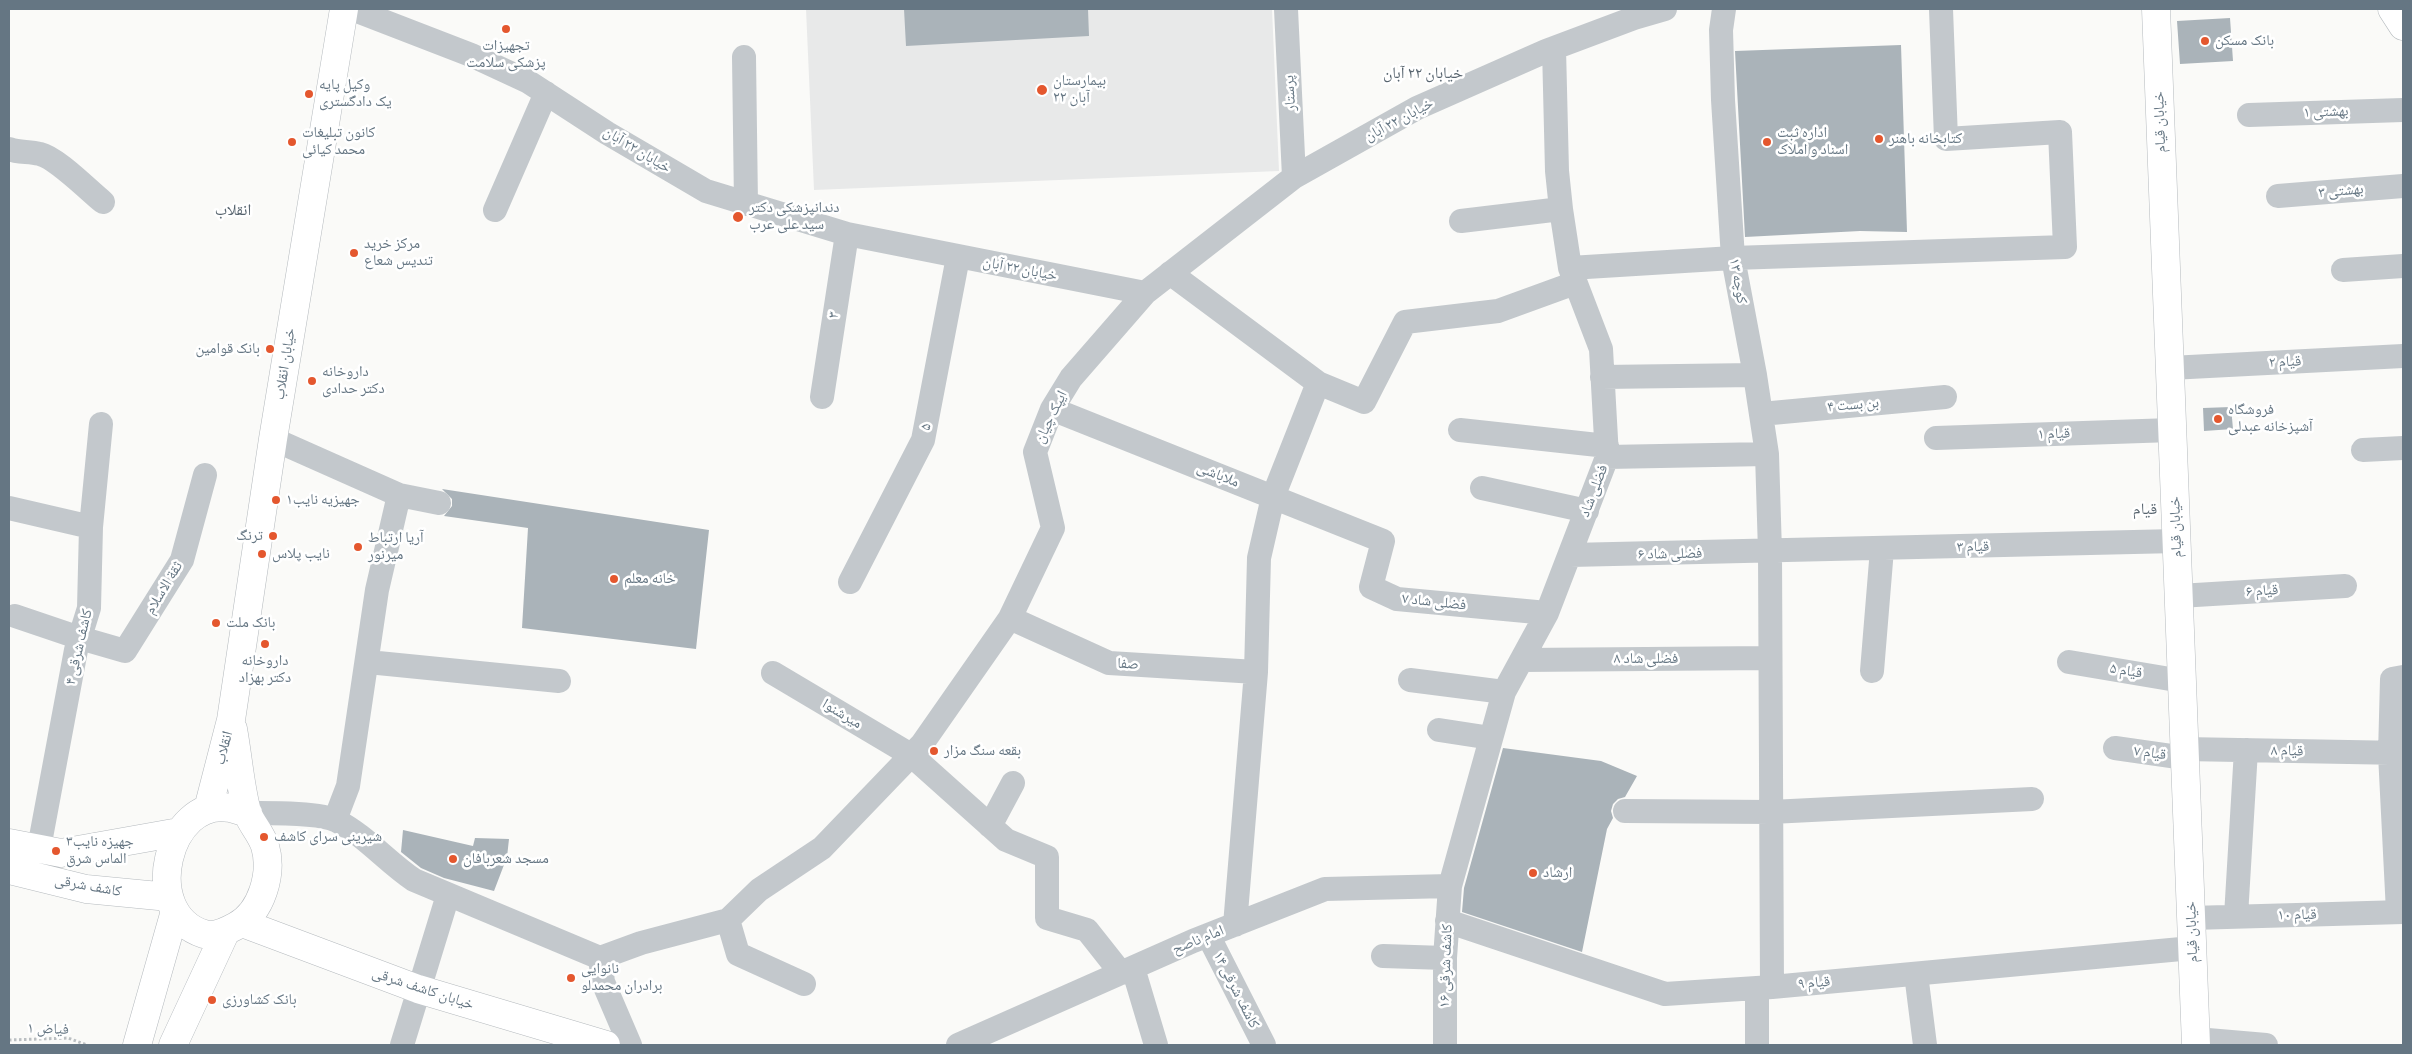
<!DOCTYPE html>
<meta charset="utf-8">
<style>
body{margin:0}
#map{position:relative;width:2412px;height:1054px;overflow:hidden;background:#fafaf8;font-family:Manrope,sans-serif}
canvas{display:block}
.frame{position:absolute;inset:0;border:10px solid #657683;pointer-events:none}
</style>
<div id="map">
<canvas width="2412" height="1054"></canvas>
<div class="frame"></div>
</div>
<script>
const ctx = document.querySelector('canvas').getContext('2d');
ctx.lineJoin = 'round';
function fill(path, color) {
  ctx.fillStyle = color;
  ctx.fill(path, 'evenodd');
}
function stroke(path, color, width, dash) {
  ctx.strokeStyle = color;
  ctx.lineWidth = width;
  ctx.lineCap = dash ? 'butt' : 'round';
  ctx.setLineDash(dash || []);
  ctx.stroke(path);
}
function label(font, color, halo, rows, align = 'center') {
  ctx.font = font + ' Manrope,"Noto Naskh Arabic",sans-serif';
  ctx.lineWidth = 5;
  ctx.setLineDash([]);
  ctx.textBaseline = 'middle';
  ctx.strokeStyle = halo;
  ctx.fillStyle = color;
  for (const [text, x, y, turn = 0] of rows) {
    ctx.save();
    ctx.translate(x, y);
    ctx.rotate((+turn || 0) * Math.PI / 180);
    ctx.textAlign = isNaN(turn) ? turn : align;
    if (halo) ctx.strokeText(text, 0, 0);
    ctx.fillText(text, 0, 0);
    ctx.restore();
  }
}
const built = new Path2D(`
 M806,9h466l7,162 -465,19z`);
const building = new Path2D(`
 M904,9h184l1,27 -183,10z
 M2230,18l3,43 -53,3 -3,-43z
 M1901,45l6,187 -47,-1 -115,6 -10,-186z
 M2231,407l2,22 -29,2 -1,-23z
 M442,489l267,41 -13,119 -174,-21 6,-100 -84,-12 8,-10v-7z
 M1503,748l98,13 36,15 -12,21 -7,2 -5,5 -2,7 2,7 -6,11 -25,123 -120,-40 2,-24z
 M403,830l70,16 2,-8 34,1 -2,18 -13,34 -50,-13 -23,-10 -20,-16z`);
const path = new Path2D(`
 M9,1040l59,-2 19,7`);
const minor = new Path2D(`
 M352,9l119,46 56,26 80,52 99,58 141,43 298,59
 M1286,9l8,168
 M1724,9l-3,21 2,70 10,158 22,117 12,79 3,98 2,435
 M744,57l2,147
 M2249,115l154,-5
 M9,149c10,4 20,2 31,5 17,4 48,36 63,48
 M2278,196l125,-10
 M495,210l51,-117
 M1461,221l100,-12
 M1570,268l163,-10 332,-11 -5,-115 -114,7 -5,-130
 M2343,270l60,-4
 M1170,273l148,110 46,19 41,-80 93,-11 77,-28
 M2170,368l233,-12
 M1602,377l153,-2
 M822,397l25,-163
 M1052,409l331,132 -12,46 26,12 150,14
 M1761,414l184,-17
 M1460,430l147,16
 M1936,438l236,-8
 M273,439l126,56 -22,95 -29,196 -13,34
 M2363,450l40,-2
 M1607,457l160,-3
 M1482,488l105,23
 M399,495l40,8
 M9,508l82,19 -2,81 -13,42 -37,198
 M91,527l10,-103
 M1570,555l607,-14
 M850,582l73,-142 35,-183
 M2179,596l166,-10
 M15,616l65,22 45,13 57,-91 23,-85
 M1010,618l99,45 147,9
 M1522,660l248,-2
 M368,662l191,19
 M2069,662l113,19
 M1872,671l10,-122
 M773,673l138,82 95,85 41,17v61l40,12 34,43
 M1410,680l94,12
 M1439,730l52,8
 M2115,748l70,10
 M2184,749l219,4
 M1625,811l146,1 261,-13
 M248,813c20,0 72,-1 89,8 29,15 50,41 77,59l186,78 41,-15 87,-23 31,-30 63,-42 100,-104 88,-126 43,-90 -18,-76 17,-43 19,-31 74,-85 149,-116 123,-69 129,-57 88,-33 31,-9
 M990,826l23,-43
 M2398,912l-8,-158 2,-75 11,-2
 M2236,916l10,-166
 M2191,918l212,-6
 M728,920l10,34 66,30
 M1447,921l218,73 107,-7 420,-39
 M1235,925l21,-253 3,-114 14,-61 45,-114
 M1208,935l56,110
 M1383,956l62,2
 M600,958l3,24 27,63
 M1133,968l23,77
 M1916,974l9,71
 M1757,988v57
 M2196,1039l70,6
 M402,1045l46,-150
 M958,1045l235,-104 132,-52 125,-3
 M1445,1045v-87l5,-72 54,-194 43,-79 60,-156 -6,-108 -31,-81 -9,-59 -4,-38 -3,-123`);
const major = new Path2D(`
 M2156,9l40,1036
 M2392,9l11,17
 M233,729c5,27 7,57 14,83 4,12 14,21 18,34 8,27 -3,66 -29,80 -9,5 -22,11 -32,8 -66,-21 -36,-138 26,-126 6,1 12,4 18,5
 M208,809l23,-89 42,-281 71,-430
 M9,843l52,10 118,-21
 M9,870l77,19 83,8
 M242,923l176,66 188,56
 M137,1045l38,-134
 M173,1045l52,-112`);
const markers = [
 [506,29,5,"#e4572e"],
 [2205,41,5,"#e4572e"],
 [1042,90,6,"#e4572e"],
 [309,94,5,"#e4572e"],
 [1879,139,5,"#e4572e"],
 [292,142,5,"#e4572e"],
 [1767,142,5,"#e4572e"],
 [738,217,6,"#e4572e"],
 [354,253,5,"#e4572e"],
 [270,349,5,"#e4572e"],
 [312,381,5,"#e4572e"],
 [2218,419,5,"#e4572e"],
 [276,500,5,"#e4572e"],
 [273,536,5,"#e4572e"],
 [358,547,5,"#e4572e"],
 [262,554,5,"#e4572e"],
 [614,579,5,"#e4572e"],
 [216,623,5,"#e4572e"],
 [265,644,5,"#e4572e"],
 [934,751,5,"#e4572e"],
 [264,837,5,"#e4572e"],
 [56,851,5,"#e4572e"],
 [453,859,5,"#e4572e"],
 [1533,873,5,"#e4572e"],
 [571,978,5,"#e4572e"],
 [212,1000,5,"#e4572e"]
];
const poiNames = [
 ["بانک مسکن",2215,41],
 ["تجهیزات",506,46,"center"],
 ["پزشکی سلامت",506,63,"center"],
 ["بیمارستان",1053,81],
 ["۲۲ آبان",1053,98],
 ["وکیل پایه",319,85],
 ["یک دادگستری",319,102],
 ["کانون تبلیغات",302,133],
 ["محمد کیائی",302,150],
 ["اداره ثبت",1777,133],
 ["اسناد و املاک",1777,150],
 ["کتابخانه باهنر",1889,139],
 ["دندانپزشکی دکتر",749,208],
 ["سید علی عرب",749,225],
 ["مرکز خرید",364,244],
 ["تندیس شعاع",364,261],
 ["بانک قوامین",260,349,"right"],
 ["داروخانه",322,372],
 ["دکتر حدادی",322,389],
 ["فروشگاه",2228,410],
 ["آشپزخانه عبدلی",2228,427],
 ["جهیزیه نایب۱",286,500],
 ["ترنگ",263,536,"right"],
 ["آریا ارتباط",368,538],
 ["میرنور",368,555],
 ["نایب پلاس",272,554],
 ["خانه معلم",624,579],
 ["بانک ملت",226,623],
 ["داروخانه",265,661,"center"],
 ["دکتر بهزاد",265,678,"center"],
 ["بقعه سنگ مزار",944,751],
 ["شیرینی سرای کاشف",274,837],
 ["جهیزه نایب۳",66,842],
 ["الماس شرق",66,859],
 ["مسجد شعربافان",463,859],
 ["ارشاد",1543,873],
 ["نانوایی",581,969],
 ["برادران محمدلو",581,986],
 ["بانک کشاورزی",222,1000]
];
const streetNames = [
 ["پرستار",1290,93,-93],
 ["بهشتی ۱",2326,112,-2],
 ["خیابان ۲۲ آبان",1399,120,-28],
 ["خیابان قیام",2160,122,-92],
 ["خیابان ۲۲ آبان",637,150,31],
 ["بهشتی ۳",2341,191,-5],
 ["خیابان ۲۲ آبان",1020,269,11],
 ["کوچه ۱۳",1738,281,80],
 ["۳",834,315,-81],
 ["قیام ۲",2285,362,-3],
 ["خیابان انقلاب",285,364,-81],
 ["بن بست ۴",1853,405,-5],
 ["ایپک چیان",1051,417,-64],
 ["۵",926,427,-79],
 ["قیام ۱",2054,434,-2],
 ["ملاباشی",1218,475,22],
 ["فضلی شاد",1594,491,-69],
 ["خیابان قیام",2176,527,-92],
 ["قیام ۳",1973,547,-1],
 ["فضلی شاد ۶",1670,554,-1],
 ["ثقة‌ الاسلام",164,588,-59],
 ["قیام ۶",2262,591,-4],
 ["فضلی شاد ۷",1434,602,6],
 ["کاشف شرقی ۴",79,647,-77],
 ["فضلی شاد ۸",1646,659],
 ["صفا",1128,664,3],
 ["قیام ۵",2126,671,9],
 ["میرشنوا",842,714,31],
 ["انقلاب",224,748,-75],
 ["قیام ۸",2287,751,1],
 ["قیام ۷",2150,753,8],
 ["کاشف شرقی",88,886,10],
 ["قیام ۱۰",2297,915,-1],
 ["خیابان قیام",2192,932,-92],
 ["امام ناصح",1198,940,-22],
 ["کاشف شرقی ۱۶",1446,966,-88],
 ["قیام ۹",1814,983,-5],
 ["خیابان کاشف شرقی",423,989,18],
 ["کاشف شرقی ۱۴",1236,990,63],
 ["فیاض ۱",48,1029,2]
];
const neighbourhoodNames = [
 ["خیابان ۲۲ آبان",1423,74],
 ["انقلاب",233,211],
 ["قیام",2145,510]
];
fill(built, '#e8e9e9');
fill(building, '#aab3b9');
stroke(major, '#b5babe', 29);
stroke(path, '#bbbfc2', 3, [2.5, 2.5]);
stroke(minor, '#c3c8cc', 24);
stroke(major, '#fff', 28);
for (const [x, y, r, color] of markers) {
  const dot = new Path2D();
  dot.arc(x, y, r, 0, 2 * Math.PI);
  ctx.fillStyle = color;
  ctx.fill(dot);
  stroke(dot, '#fff', 2);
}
label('15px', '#657683', '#fff', poiNames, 'left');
label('15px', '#657683', '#fff', streetNames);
label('16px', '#57646e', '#fff', neighbourhoodNames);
</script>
